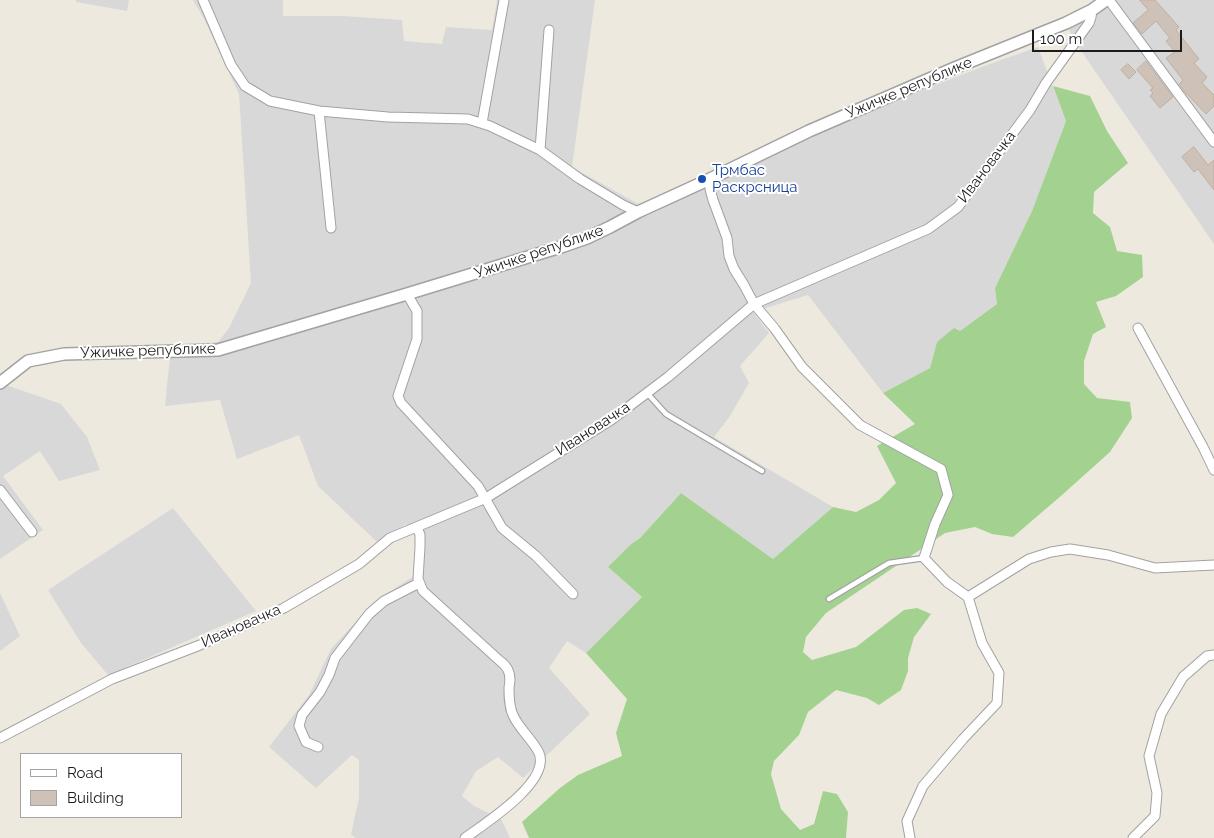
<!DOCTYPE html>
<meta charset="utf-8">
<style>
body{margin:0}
#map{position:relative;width:1214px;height:838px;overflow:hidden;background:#eee9df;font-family:Raleway,sans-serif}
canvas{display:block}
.legend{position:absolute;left:20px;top:753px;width:162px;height:65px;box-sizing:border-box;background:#fff;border:1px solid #a4a4a4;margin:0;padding:6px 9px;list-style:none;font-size:15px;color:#1b1b1b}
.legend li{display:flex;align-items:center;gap:10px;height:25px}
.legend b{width:25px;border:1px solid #a4a4a4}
.scale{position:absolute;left:1032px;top:30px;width:150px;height:22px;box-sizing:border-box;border:2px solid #1b1b1b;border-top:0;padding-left:6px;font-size:15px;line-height:18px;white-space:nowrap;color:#1b1b1b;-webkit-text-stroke:4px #fff;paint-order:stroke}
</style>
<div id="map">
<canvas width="1214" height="838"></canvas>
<ul class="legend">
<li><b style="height:6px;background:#fff"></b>Road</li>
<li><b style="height:14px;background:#cec2b8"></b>Building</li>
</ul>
<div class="scale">100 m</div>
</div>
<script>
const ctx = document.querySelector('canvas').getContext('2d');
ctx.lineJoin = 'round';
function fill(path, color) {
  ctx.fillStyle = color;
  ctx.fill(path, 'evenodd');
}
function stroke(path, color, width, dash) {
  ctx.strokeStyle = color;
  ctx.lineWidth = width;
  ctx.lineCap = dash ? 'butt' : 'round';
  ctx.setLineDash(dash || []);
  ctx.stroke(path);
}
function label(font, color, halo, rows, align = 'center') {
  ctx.font = font + ' Raleway,sans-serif';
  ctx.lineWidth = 4;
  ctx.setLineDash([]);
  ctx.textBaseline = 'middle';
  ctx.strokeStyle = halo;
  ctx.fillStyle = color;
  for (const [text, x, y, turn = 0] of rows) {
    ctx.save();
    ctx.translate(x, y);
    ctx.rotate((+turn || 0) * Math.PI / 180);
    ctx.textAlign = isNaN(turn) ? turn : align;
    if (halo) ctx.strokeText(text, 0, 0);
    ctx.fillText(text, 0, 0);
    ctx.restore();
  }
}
const residential = new Path2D(`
 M76,0h53l-2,11 -51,-9z
 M193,0h90v16h60l59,4 2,21 38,3 4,-17 46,3 5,-30h98l-23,167 68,38 7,11 142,-69 97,-43 101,-39 51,-18 28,74 -34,90 -37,77 2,16 -37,27 -23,11 -7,26 -47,25 -75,-98 -55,17 16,21 -29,33 9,17 -19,33 -16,21 119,70 -60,52 -92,-66 -41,45 -10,7 -22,22 34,30 -56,56 -19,-12 -18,27 41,46 -67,64 -25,-21 -22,14 -14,25 12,10 27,13 9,19h-155l-4,-4 8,-36v-38l-7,-5 -36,33 -47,-41 40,-52 22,-46 42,-46 36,-24 8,-4 -2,-41 -9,-10 -29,18 -59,-56 -19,-51 -62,24 -17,-59 -55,6 6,-60 47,-4 11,-14 22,-45 -12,-189 -35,-75z
 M1096,0h118v244l-139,-202 -9,-19z
 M3,384l58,20 26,33 13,33 -41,11 -19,-30 -37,25 40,54 -43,29v-173z
 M173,508l83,103 -148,64 -27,-32 -33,-53z
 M0,593l20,43 -20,15z`);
const forest = new Path2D(`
 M1053,86l37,10 17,35 21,32 -34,29 -1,21 17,14 7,24 25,4 1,22 -27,19 -20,6 10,25 -13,7 -9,27v23l13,14 33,4 2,16 -22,34 -48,43 -49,42 -21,-3 -17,-7 -30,6 -119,80 -20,24 -3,15 9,8 44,-13 48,-37 13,-2 14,6 -17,23 -6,21v13l-7,19 -22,15 -12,-7 -31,-8 -28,22 -9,23 -25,26 -3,13 10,35 19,21 14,-6 9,-33 14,3 11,18 -2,26h-317l-7,-16 38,-34 18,-13 44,-19 -6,-23 11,-34 -41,-46 56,-56 -34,-30 22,-22 10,-7 41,-45 92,66 60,-52 23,5 23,-12 17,-17 -19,-37 38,-22 -32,-31 47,-25 7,-26 17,-14 6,3 37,-27 -2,-16 37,-77 34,-90z`);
const building = new Path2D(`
 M1140,0h15l24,27 -3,3 23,29 -5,4 13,14 -5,6 12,12v11l-8,8 -21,-22 -6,-8 4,-4 -17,-22 9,-6 -9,-11 4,-3 -14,-17 -14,13 -9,-11 15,-13z
 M1146,61l27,36 -13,11 -10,-12 3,-3 -3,-3 3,-2 -16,-18z
 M1128,64l8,8 -7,7 -8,-9z
 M1194,147l14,18 6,-5v30l-16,-21 -4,3 -12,-15z`);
const service = new Path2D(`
 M647,393l19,21 96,57
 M829,599l60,-36 35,-5`);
const minor = new Path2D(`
 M203,0l28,65 14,21 25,15 49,10 69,6 80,2 22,7 50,24 40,29 43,26 15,7
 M1109,0l105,142
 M319,111l12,117
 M482,123l22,-123
 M540,150l9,-120
 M710,179v10l3,11 14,38 2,18 5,13 10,16 10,19 21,25 27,38 58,58 81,44 7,26 -13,29 -11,34 23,24 21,15 14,46 17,30 -2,30 -34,36 -40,47 -16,35 3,17
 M407,294l10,17v28l-19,57 3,7 77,83 24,42 34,28 37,38
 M1138,328l65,119 11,23
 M0,490l32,42
 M417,527l3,8v12l-2,32 5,12 77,70c3,2 6,5 8,9 3,6 2,12 1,18 0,9 0,19 4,27 6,14 20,25 26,38 12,29 -55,71 -74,85
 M968,597l61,-38 22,-7 19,-3 38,6 47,13 59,-3
 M0,738l112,-59 88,-34 84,-37 75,-44 31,-26 96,-40 125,-78 57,-43 86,-73 174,-75 30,-22 72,-97 16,-27 43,-60 2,-6 1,-7
 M318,747l-12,-5 -7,-16 3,-11 18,-23 9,-17 6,-17 34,-44 15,-13 35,-18
 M1133,838l22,-22 2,-23 -8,-37 12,-42 22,-37 24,-21 7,-1`);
const tertiary = new Path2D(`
 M0,383l28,-22 36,-7 154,-4 189,-56 157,-48 23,-8 23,-11 28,-15 72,-33 99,-48 148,-64 109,-44 26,-13 14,-10`);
const markers = [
 [702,179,5,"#1a4fb4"]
];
const streetNames = [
 ["Ужичке републике",909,88,-23],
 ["Ивановачка",987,167,-53],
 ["Ужичке републике",539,252,-19],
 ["Ужичке републике",148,351,-2],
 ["Ивановачка",593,429,-33],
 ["Ивановачка",241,626,-24]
];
const transitNames = [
 ["Трмбас",712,170],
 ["Раскрсница",712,187]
];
fill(residential, '#d9d8d8');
fill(forest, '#a3d290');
fill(building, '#cec2b8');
stroke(building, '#c1afa0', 1);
stroke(service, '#a2a2a2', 7);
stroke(minor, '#a2a2a2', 11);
stroke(tertiary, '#a2a2a2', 14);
stroke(service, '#fff', 4.5);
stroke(minor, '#fff', 9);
stroke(tertiary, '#fff', 11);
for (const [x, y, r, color] of markers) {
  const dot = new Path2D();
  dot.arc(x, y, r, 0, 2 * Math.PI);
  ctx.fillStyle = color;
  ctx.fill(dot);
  stroke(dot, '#fff', 2);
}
label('15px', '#1b1b1b', '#fff', streetNames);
label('15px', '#164399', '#fff', transitNames, 'left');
</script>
